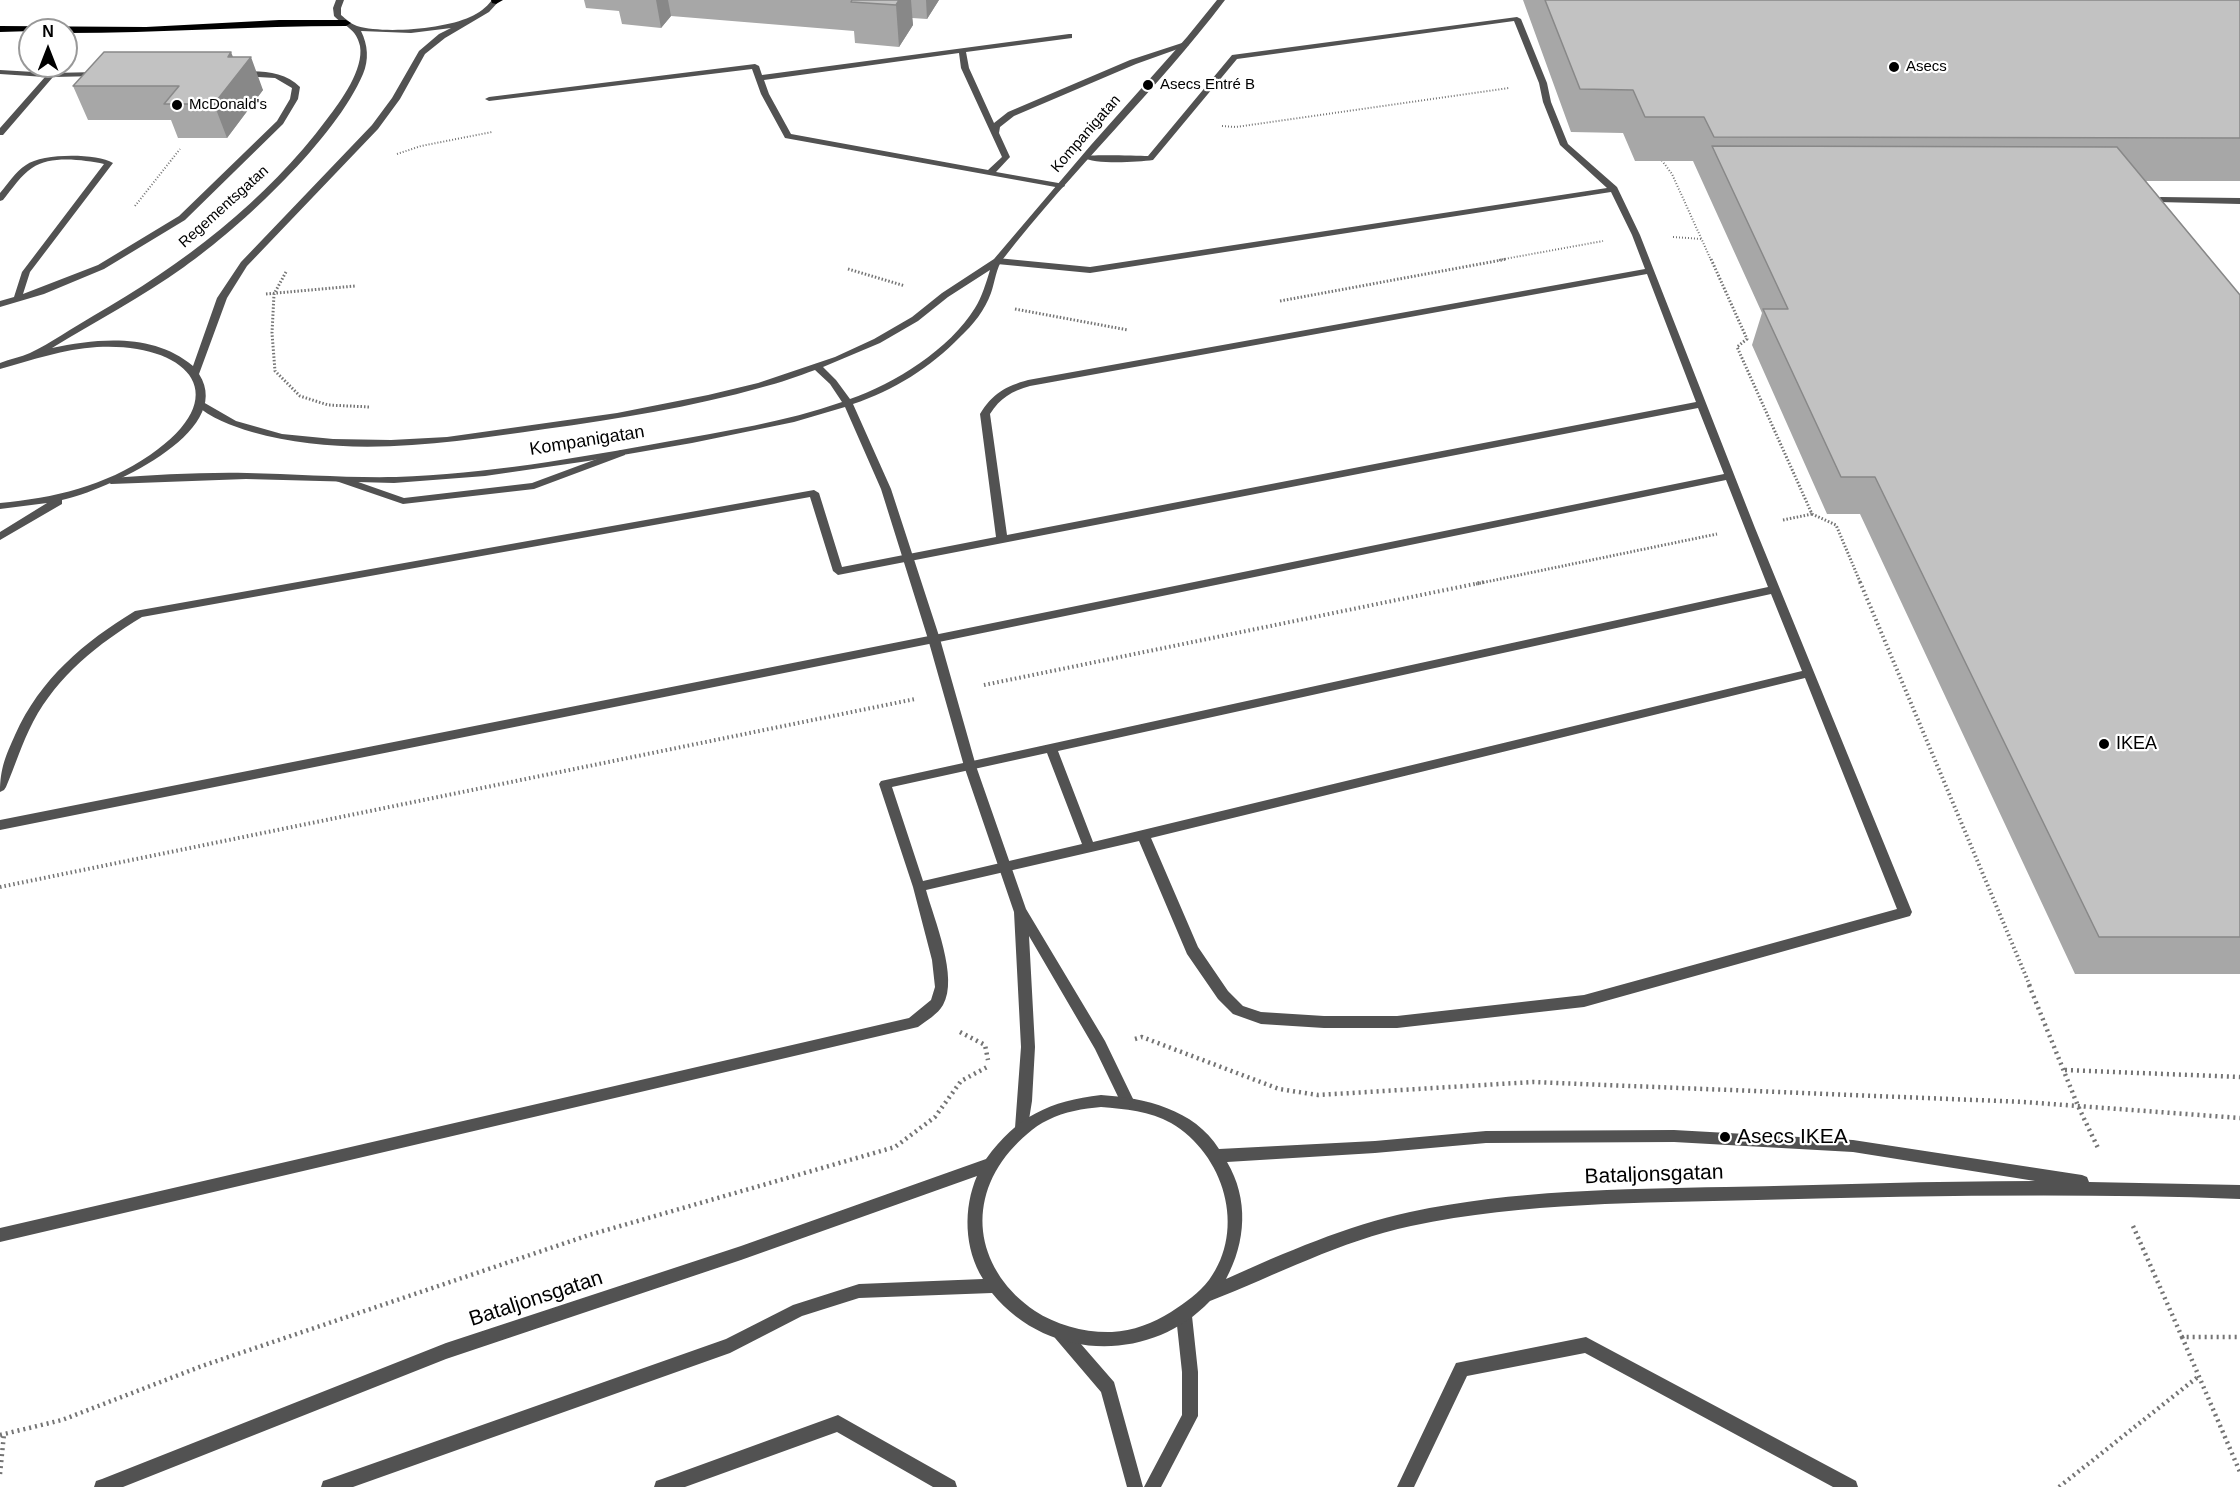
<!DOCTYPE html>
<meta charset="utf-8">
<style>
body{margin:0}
#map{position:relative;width:2240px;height:1487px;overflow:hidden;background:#fff;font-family:Arial,sans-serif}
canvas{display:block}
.north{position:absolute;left:18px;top:18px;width:60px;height:60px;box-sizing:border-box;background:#fff;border:2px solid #999;border-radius:50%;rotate:0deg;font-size:16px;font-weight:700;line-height:24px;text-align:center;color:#000}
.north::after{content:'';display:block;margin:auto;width:21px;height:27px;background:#000;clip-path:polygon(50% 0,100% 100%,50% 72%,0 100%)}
</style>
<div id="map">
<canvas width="2240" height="1487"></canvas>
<div class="north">N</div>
</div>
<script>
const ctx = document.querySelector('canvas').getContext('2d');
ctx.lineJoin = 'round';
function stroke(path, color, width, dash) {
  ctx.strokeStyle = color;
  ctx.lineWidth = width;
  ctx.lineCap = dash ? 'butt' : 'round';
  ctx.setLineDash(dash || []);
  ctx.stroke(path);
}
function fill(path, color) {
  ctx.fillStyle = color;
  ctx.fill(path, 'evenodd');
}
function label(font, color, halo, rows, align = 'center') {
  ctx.font = font + ' Arial,sans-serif';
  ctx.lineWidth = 4.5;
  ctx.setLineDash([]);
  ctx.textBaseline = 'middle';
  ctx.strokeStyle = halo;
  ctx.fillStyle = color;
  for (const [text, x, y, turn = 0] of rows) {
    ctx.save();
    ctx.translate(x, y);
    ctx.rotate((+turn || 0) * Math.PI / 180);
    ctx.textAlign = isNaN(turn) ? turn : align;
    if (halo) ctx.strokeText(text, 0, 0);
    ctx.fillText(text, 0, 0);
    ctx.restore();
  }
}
const pathFar3 = new Path2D(`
 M1222,126l14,1 273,-39
 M397,154l24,-8 71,-14
 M1660,158l12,16 39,86
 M135,206l45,-57
 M1673,237l29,2
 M1499,260l104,-19`);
const pathFar2 = new Path2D(`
 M1711,259l36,80 -10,8 75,167 24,11 25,59
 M848,269l57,17
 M286,272l-12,22 -2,39 3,38 25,25 28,9 42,2
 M266,294l89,-8
 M1280,301l227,-42
 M1015,309l113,21
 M1783,520l29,-6
 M1476,584l241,-50`);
const pathFar1 = new Path2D(`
 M1860,582l170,404
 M984,685l500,-103
 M0,887l915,-188`);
const path = new Path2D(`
 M2029,985l49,121 20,42
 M960,1032l25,13 3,15
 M1135,1039l7,-2 137,52 39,6 215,-13 491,20 216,16
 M2065,1070l175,7
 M2133,1226l49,111h58
 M2182,1337l58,135
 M0,1435l62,-15 140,-54 387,-131 306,-88 40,-30 26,-36 28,-15
 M0,1474l4,-40
 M2059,1487l140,-111`);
const service = new Path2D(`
 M1517,17l4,2 26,64 4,19 17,42 49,43 23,48 115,293 157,384 -2,4 -326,91 -187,21h-73l-63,-4 -28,-10 -15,-15 -31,-45 -48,-113 -213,49c8,29 33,88 17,115 -5,9 -17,16 -25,22l-918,215v-14l909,-210 22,-18 4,-13 -3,-27 -19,-73 -34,-103 2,-3 887,-194 -42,-107 -792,163 -934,187v-10l934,-185 790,-161 -26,-66 -860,167 -5,-4 -23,-74 -668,120c-44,27 -84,58 -109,105 -11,21 -18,44 -27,65l-2,3 -4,2c0,-24 6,-37 15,-57 25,-56 69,-93 120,-124l679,-121 5,3 23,74 154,-30 -16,-123c12,-20 26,-28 48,-34l617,-111 -13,-34 -21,-43 -521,81 -93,-9 -4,-3 4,-3 93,9 517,-79 -47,-43 -17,-43 -4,-19 -25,-62 -277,38 -84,101c-16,2 -58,5 -71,-3 6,-3 54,-1 66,-1l84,-101zM1647,274l49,128 -689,133 -17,-121c10,-16 22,-23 40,-28zM1771,594l31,77 -709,171 -35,-91zM1805,678l92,231 -313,86 -187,21h-73l-63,-4 -18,-6 -15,-15 -30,-44 -47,-109zM1047,753l35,91 -159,37 -31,-94z
 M1069,34h3v4l-106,14 3,16 25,55 14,-11 122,-52 52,-17 7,2 -53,19 -122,52 -14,11 -1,6 11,24 -14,15 68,12 1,2 -4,2 -276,-50 -24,-44 -9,-25 -263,32 -4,-2 4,-2 266,-33 4,2 3,9zM959,53l2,15 41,89 -14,13 -197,-36 -22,-40 -5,-14z
 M0,70l51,3 47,-1 4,2 -4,2 -45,1 -50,58h-3v-7l45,-51 -45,-3z
 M238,72c21,-2 46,-1 62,15l-2,12 -15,25 -98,96 -81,49 -60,25 -44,13v-6l14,-4 8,-25 82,-108c-21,-4 -53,-9 -72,4 -11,7 -20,21 -29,32l-3,1v-8c8,-9 15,-21 26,-28 16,-12 70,-12 87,-2l-83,109 -7,22 75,-29 81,-49 98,-95 13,-22 2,-11 -17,-10 -34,-2h-3z
 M2161,197l79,1v6l-82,-2v-4z
 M621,450l4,1v4l-91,34 -131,15 -67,-23 -1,-2 1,-2h8l60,21 128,-15z
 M1586,1337l270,144 2,6h-25l-248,-134 -118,23 -53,111h-17l59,-124z
 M838,1415l117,66 2,6h-24l-96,-55 -152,55h-31l2,-6 6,-2z`);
const minor = new Path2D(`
 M1217,0h8c-69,91 -152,169 -222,259 -7,9 -8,23 -12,34 -6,17 -18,32 -31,44 -29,30 -67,54 -107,67l38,85 49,150 36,127 50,143 79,132 30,62 -2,4 -5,2 -5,-2 -28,-58 -66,-113 6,111 -3,54 -5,31 -5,2 -5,-2 -2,-4 6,-81 -7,-135 -50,-146 -36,-127 -47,-150 -36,-82 -51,15 -102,21 -104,18 -103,15 -91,7 -148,-4 -135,5 -5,-3 5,-3c45,-3 91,-6 136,-5 50,1 99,5 149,4 90,-3 181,-19 269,-35 60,-11 120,-20 177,-40l-12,-18 -15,-14c-17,6 -35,13 -52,17 -71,20 -145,32 -218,42 -96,14 -198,30 -293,3 -20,-6 -42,-14 -57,-28l2,-2h6l33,19 46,13 51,5 58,1 56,-3 170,-24 91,-18 50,-12 77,-26 39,-18 38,-22 30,-24 52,-34 97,-114 96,-108zM990,270c-4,13 -8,27 -15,38 -25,41 -81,76 -125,91l-14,-19 -13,-13 57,-24 38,-22 30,-24z
 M1184,1309l6,2 2,5 6,56v44l-37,71h-17l38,-72v-43l-6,-56 2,-5z
 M1061,1325l6,3 47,54 29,105h-16l-26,-95 -46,-54 -2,-5 2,-5z`);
const tertiary = new Path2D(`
 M336,0h8l-3,8v7c5,4 10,9 16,11 27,8 87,3 113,-9 9,-4 16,-9 22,-17h8l-11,12 -44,26 -20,16 -25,45 -22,30 -131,137 -20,32 -28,76c38,59 -95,117 -137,126v4l-62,36v-8l47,-29 -47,6v-6c54,-5 105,-17 150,-48 90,-62 34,-113 -53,-108 -34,2 -64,13 -97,22v-6c10,-4 21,-6 30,-10 21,-10 42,-25 63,-37 89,-51 173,-115 234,-197 14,-18 37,-50 33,-73 -4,-18 -15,-19 -26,-30l-1,-8zM451,28l-12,6 -20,17 -27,47 -20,27 -131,137 -24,36 -24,68c-39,-33 -94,-28 -141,-18 44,-27 90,-51 132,-81 57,-40 152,-129 179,-193 6,-14 5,-29 -2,-43l50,2z
 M1101,1095c44,3 93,14 118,54l156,-8 111,-10 188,-1 179,10 229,35 5,2 2,5 151,3v14c-161,-6 -322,-3 -483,1 -116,3 -232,2 -346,26 -71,15 -134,49 -201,75 -60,63 -163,60 -218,-8l-133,5 -57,18 -72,37 -377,134h-32l2,-6 6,-2 397,-140 67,-34 66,-21 124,-5c-19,-30 -20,-71 -6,-103l-236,84 -295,99 -323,128h-29l2,-6 6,-2 344,-136 295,-97 245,-87c31,-43 64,-58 115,-64zM1101,1107c24,2 49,4 70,16 53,31 76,106 38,157 -10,13 -24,23 -38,32 -18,11 -38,19 -59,20 -26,1 -56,-7 -77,-21 -57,-39 -71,-106 -25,-160 11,-12 23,-24 38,-31 17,-9 35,-11 53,-13zM1674,1142l179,10 182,29c-103,0 -206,4 -309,6 -106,2 -212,3 -316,25 -64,14 -124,40 -184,67 20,-37 23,-80 1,-117l148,-9 111,-10z`);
const motorway = new Path2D(`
 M491,0h12l-7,4 -4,-1z
 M279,20h67l5,3 -5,3c-93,0 -187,7 -280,7v-3l-66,2v-6l146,1z`);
const wall = new Path2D(`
 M584,0h355l-12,19 -15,-1 1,7 -14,22 -44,-4 -1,-12 -183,-15 -10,12 -39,-4 -3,-13 -33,-3z
 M1523,0h717v181h-94l94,114v679h-165l-215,-460h-33l-75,-169 10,-32 -69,-152h-58l-12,-28 -52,-1z
 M233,57l30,33 -36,48h-49l-7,-18h-83l-15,-34z`);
const shadedWall = new Path2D(`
 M656,0h12l3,16 -10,12z
 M899,0h12l2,25 -14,22 -3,-42z
 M926,0h13l-12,19z
 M231,52l8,20 12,-15 12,33 -36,48 -13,-34 14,-47z`);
const building = new Path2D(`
 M852,0h47l-3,5 -45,-3z
 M1545,0h695v138l-526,-1 -10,-20h-59l-12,-27 -53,-1z
 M104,52h127l-3,5h23l-37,47h-50l15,-18h-106z
 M1712,146l405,1 123,148v642h-141l-224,-460h-34l-78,-168h25z`);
const markers = [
 [1894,67,6,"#000"],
 [1148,85,6,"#000"],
 [177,105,6,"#000"],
 [2104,744,6,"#000"],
 [1725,1137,6,"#000"]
];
const farPoinames = [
 ["Asecs",1906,67],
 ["Asecs Entré B",1160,85],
 ["McDonald's",189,105]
];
const farStreetnames = [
 ["Kompanigatan",1086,134,-49],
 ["Regementsgatan",224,207,-42]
];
const streetNames = [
 ["Kompanigatan",587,441,-9]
];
const poiNames = [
 ["IKEA",2116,744]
];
const nearPoinames = [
 ["Asecs IKEA",1737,1137]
];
const nearStreetnames = [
 ["Bataljonsgatan",1654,1175,-2],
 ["Bataljonsgatan",536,1299,-18]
];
stroke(pathFar3, '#747474', 2, [1, 2]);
stroke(pathFar2, '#747474', 3, [1.5, 2]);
stroke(pathFar1, '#747474', 4, [1.5, 3]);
stroke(path, '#747474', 4.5, [2, 4]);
fill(service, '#525252');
fill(minor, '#525252');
fill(tertiary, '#525252');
fill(motorway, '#000');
fill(wall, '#a7a7a7');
fill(shadedWall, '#888');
fill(building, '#c2c2c2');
stroke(building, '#888', 1.5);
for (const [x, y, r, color] of markers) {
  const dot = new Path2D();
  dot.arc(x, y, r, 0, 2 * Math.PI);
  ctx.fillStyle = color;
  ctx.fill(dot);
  stroke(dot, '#fff', 2);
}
label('15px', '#000', '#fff', farPoinames, 'left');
label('15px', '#000', '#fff', farStreetnames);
label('18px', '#000', '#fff', streetNames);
label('18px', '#000', '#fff', poiNames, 'left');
label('21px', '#000', '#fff', nearPoinames, 'left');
label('21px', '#000', '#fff', nearStreetnames);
</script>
